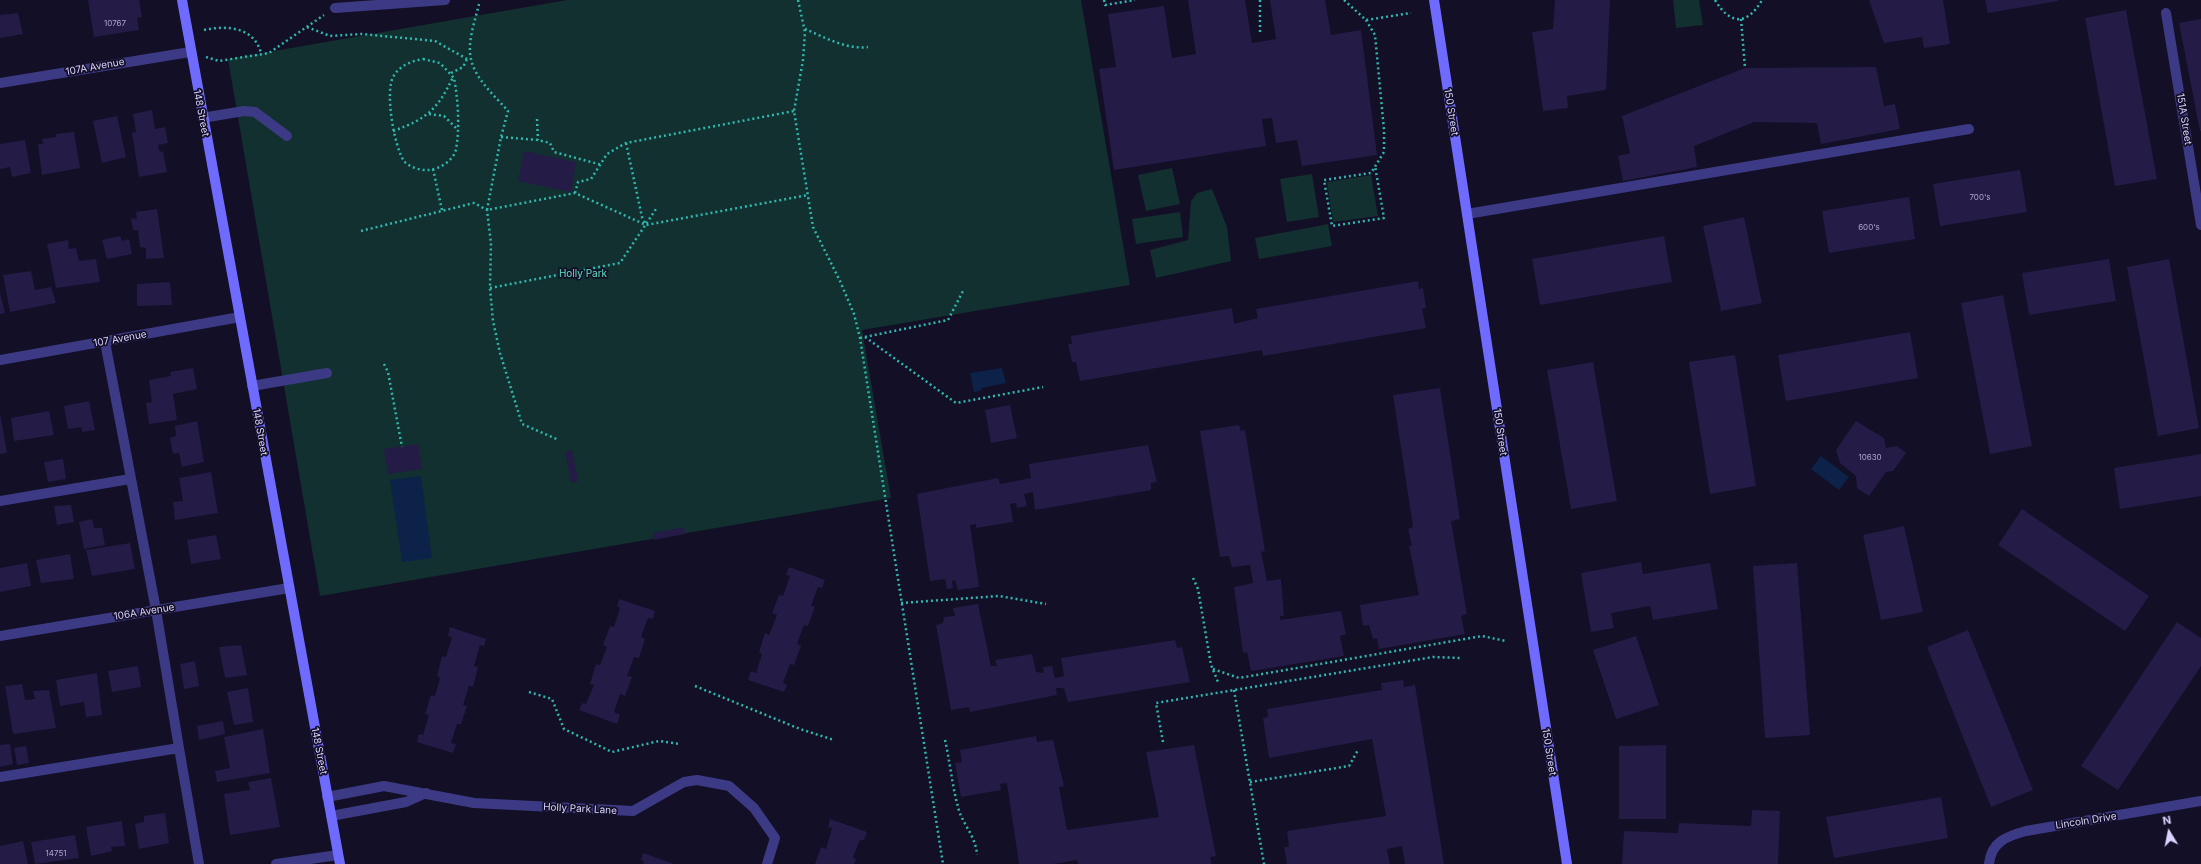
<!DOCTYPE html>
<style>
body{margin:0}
#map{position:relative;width:2201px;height:864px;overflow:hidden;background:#130f26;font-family:Inter,sans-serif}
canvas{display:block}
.north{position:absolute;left:2149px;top:812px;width:40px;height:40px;-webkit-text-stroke:3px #130f26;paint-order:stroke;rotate:350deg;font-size:11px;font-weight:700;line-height:16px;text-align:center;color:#d9d4ff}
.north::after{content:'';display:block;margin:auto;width:14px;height:18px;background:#d9d4ff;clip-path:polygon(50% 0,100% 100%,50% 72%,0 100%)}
</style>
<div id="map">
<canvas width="2201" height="864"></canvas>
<div class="north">N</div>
</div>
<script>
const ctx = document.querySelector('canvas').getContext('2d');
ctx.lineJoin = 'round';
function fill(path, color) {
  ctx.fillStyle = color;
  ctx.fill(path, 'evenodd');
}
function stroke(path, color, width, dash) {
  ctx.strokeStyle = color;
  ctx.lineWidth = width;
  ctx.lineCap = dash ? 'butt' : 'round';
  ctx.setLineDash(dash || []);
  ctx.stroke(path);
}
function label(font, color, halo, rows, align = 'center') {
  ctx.font = font + ' Inter,sans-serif';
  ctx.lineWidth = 3.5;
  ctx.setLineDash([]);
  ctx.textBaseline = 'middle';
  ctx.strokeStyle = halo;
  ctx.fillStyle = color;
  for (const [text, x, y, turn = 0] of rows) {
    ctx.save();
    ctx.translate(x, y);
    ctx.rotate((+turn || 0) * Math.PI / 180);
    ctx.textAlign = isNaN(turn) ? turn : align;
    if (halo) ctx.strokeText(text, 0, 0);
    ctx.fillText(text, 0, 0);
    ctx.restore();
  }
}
const green = new Path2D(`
 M567,0h514l49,285 -268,45 29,168 -571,98 -92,-537z
 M1673,0h26l4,25 -27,3z
 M1172,168l8,36 -34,7 -8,-36z
 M1312,174l7,43 -32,5 -7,-43z
 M1371,175l7,41 -45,6 -6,-40z
 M1212,189l15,38 4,34 -75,17 -6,-28 38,-10 3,-39 6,-8z
 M1180,212l3,25 -47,7 -4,-25z
 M1328,224l4,22 -73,13 -4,-21z`);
const water = new Path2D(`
 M1002,368l4,15 -24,5 -2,3 -6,1 -4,-19z
 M1821,456l28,21 -10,13 -28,-21z
 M421,476l11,82 -30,4 -12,-82z`);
const building = new Path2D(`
 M88,0h51l3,17 -5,1 2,12 -45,7z
 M1188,0h57l7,43 24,-4 -6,-39h55l6,35 30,-5 16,125 -75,11 -5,-26 -21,3 -4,-25 -10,1 4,27 -152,24 -15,-101 17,-2 -8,-53 56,-8 8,52 24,-4z
 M1555,0h55l-4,90 -39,6 1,12 -25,3 -11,-79 21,-3z
 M1869,0h74l7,44 -26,4 -2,-11 -38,6z
 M1985,0h73v1l-70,12z
 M2126,10l31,169 -42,7 -30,-168z
 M18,13l5,21 -23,4v-23z
 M2201,19v112h-1l-21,-108z
 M1876,67l8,39 11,-2 5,25 -79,15 -4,-21 -63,-1 -60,24 3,21 -74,14 -5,-25 12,-3 -8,-37 123,-48z
 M152,110l3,19 10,-2 3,16 -10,2 2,7 3,-1 4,21 -28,5 -7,-44 4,-1 -3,-18z
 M117,116l9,41 -24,6 -9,-42z
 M74,132l6,36 -38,7 -4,-31h5l-1,-5 14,-2v-3z
 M25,140l6,33 -19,4 -2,-10 -10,2v-25z
 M524,151l52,11 -5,30 -53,-11z
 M2020,170l7,42 -87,14 -7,-42z
 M1909,197l6,42 -86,14 -7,-42z
 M157,209l7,49 -18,1v-11l-6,-1 -2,-17h-5l-2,-12 6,1 -1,-7z
 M1744,217l18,86 -41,8 -18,-85z
 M120,236l2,5 7,-2 3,15 -25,5 -5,-19z
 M1664,236l8,46 -132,23 -8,-46z
 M68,240l1,9 7,-1 3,13 17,-2 4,23 -44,6 -9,-44z
 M2109,259l7,42 -87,14 -7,-42z
 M2169,259l30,169 -41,8 -31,-169z
 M31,271l4,19 16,-3 5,16 -46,9 -7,-37z
 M1418,281l1,8 4,-1 3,20 -4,1 4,19 -163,28 -1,-6 -182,31 -4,-19h-4l-4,-18h4l-1,-8 161,-28 2,16 24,-6 -2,-9z
 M170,282l2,23 -35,1v-22z
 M0,293l5,20 -5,1z
 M2003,295l29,151 -42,8 -29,-151z
 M1910,332l8,46 -132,23 -8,-46z
 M1735,355l21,131 -46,8 -21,-132z
 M1593,362l24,139 -46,8 -24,-139z
 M193,368l4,21 -24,5 4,26 -28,4 -3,-21 6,-1 -3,-22 22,-4 -1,-4z
 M1440,388l20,131 -9,2 16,93 -6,2 4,18 -86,15 -2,-11 -4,1 -4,-14 -6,1 -3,-21 59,-10 -10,-49h3l-4,-17 5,-2 -20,-132z
 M89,401l6,29 -13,2 -1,-5 -13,2 -4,-23z
 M1010,405l7,33 -26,5 -6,-33z
 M49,411l5,24 -40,6 -3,-23z
 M0,413l7,40 -7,1z
 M197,421l7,41 -22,5 -3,-14 -6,1 -3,-16 6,-2 -1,-10z
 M1856,421l28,17 2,10 11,-2 9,7 -13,18 -7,1 -17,24 -12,-8 -1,-12 -16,-13 -4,-13z
 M1239,425l2,6 4,-1 20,121 -4,1 6,29 14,-2 3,37h-4v4l61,-9 5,23 -6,2 4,20 -93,15 -4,-19 -4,1 -9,-66 19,-4 -3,-18 -18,2 -3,-11 -9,1 -20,-126z
 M418,444l4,25 -34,5 -4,-25z
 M1148,445l9,37 -6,1v7l-116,20 -2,-18 -9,2 3,12 -10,2 -1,-5 -6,1 3,18 -37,6v-4l-6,1 9,62 -21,3 -3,-10 -3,1 1,7 -6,1 -2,-10 -15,2 -13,-87 81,-16 2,6 31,-6 -2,-14z
 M572,450l6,31 -7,2 -6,-31z
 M2201,454v42l-81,13 -6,-41z
 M63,459l3,20 -18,3 -4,-20z
 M211,472l7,41 -43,7 -2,-18 10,-1 -4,-23z
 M71,505l3,17 -17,3 -3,-19z
 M2022,509l127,87 -24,35 -127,-86z
 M92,519l2,9h8l3,17 -21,4 -5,-27z
 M1904,526l19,86 -42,8 -18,-85z
 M684,527l1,7 -31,6 -1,-7z
 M216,535l5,24 -30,5 -4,-24z
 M130,543l5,26 -43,7 -6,-26z
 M70,554l4,25 -33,4 -5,-23z
 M1641,562l2,12 67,-11 8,46 -65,11 -3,-14 -39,7 3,15 -23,4 -10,-59z
 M27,563l4,23 -31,6v-24z
 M1797,563l13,172 -45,3 -12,-172z
 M789,567l36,13 -3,8 -4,-1 -7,19 4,1 -7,19 -4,-1 -7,19 4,2 -7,19 -4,-1 -7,19 4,2 -3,7 -36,-12 3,-9 5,2 6,-19 -3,-2 6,-19 4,2 8,-20 -5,-2 7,-18 4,1 7,-20 -4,-1z
 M619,599l36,12 -2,8 -5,-1 -7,19 4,2 -6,19 -5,-1 -7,19 5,1 -7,19 -5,-2 -6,18 6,3 -3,9 -38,-14 3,-7 4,1 8,-19 -4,-1 6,-20 4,1 7,-18 -4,-2 7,-19 4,1 6,-19 -3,-2z
 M978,604l13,62h6l-2,-6 37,-6 4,18 8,1 -1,-6 9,-1 3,12 9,-2 -3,-18 114,-18 2,8 5,-1 8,35 -122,20 -4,-14h-8l1,7 -87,17 -1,-5 -18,3 -15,-85 7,-2 1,-6 11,-1 -2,-8z
 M2177,622l24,16v28l-83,124 -37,-24z
 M450,627l36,12 -2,7 -4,-1 -6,21 4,1 -5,20 -4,-1 -6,19 4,1 -6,18h-4l-6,19 5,1 -3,9 -36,-11 2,-8 4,1 6,-20 -4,-1 6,-19 4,1 5,-18 -3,-2 5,-20 4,1 6,-20 -4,-1z
 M1968,630l65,160 -42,17 -64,-160z
 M1636,636l23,69 -43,14 -23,-69z
 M241,645l6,30 -22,3 -6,-31z
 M195,661l4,25 -15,3 -4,-25z
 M138,666l3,21 -29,5 -4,-21z
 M97,673l5,42 -16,2 -2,-15 -24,4 -4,-26z
 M1403,680l1,7 11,-2 29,179h-39l-3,-18 -15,3 3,15h-103l-3,-17h5l-2,-16 99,-15 -14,-77 -103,19 -6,-40 5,-1 -1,-8 115,-19 -1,-7z
 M22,684l3,16 10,-1 -2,-8 16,-1 7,38 -43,6 -8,-48z
 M248,688l5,34 -19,3 -7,-33z
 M223,721l2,13 -26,6 -2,-14z
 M263,729l7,44 -53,9 -2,-11 15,-3 -6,-31z
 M1036,736l1,6 16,-2 11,46 -5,1 8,43 92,-13 -13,-65 48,-7 22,111 -6,1 1,7h-133l-1,-4 -24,4h-34l-12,-81 -7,1 1,6 -40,7 -6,-34 7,-1 -2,-12z
 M10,744l3,20 -13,3v-22z
 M1666,745v74h-47v-73z
 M26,746l3,17 -12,2 -3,-17z
 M271,778l9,49 -50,8 -6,-41 26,-4 -2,-8z
 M1941,797l7,41 -114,20 -8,-41z
 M1752,810l28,1 -2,53h-156l2,-33 54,2 1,-10 72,3z
 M165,813l4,30 -30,6 -4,-25 9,-2v-6z
 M830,819l37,13 -3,8h-4l-7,17 3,2 -2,5h-39l6,-17 5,2 6,-21 -4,-1z
 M122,821l3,25 -14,1 1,4 -21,5 -5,-29z
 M75,835l4,23 -44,6 -4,-22z
 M23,841l5,23h-28v-18z
 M643,853l31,11h-31l1,-3 -3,-1z`);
const path = new Path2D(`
 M798,0l7,32 -2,28 -9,51 19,116 27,54 14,33 6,24 83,526
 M1104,0l1,5 30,-5
 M1260,0v32
 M1344,0l22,20 45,-7
 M1715,0c15,25 32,26 47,0
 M479,4c-4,17 -12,38 -8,55 4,20 24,37 37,52l-7,26 -14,73 88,-17 71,32 162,-30
 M1741,19l4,49
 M1366,20l9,15 9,95v22l-13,21 -47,7 8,46 52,-8 -9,-52
 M307,27l23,9 32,-2 73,7 32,18 3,-1
 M805,29c19,8 42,21 63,18
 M204,30c23,-5 50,-3 57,23
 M206,57l13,4 50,-8 55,-38
 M423,59l17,4 14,15c4,20 6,51 2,71 -2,11 -16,20 -27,21 -8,1 -20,-3 -25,-9 -10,-15 -19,-68 -11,-84 6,-11 18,-16 30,-18z
 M451,73l12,-6 4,-8
 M429,114l15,2 12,12
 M537,119l1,21
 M393,131c34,-12 45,-22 60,-54
 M501,137l37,3 12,3 4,9 48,13
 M626,143l16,74 4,8
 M433,169l9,41
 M575,193l3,-11 13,-3 16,-25 19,-11 168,-32
 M361,231l113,-28 13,7 4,33 -1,45 3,33 7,32 22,71 37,16
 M490,288l130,-25 36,-54
 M865,337l91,66 87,-16
 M860,338l88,-18 15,-29
 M384,364l4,8 14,75
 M1193,578l5,11 13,76 7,17
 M901,603l98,-7 47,8
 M1213,669l26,9 243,-42 24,5
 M695,686l105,43 34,11
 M1234,690l30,174
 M529,692l23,7 12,30 48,23 47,-11 21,3
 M945,740c5,22 7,45 13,67 4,17 18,29 19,48
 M1163,742l-7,-39 277,-46 27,1
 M1250,782l99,-16 9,-16`);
const lane = new Path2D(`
 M202,118l42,-7 11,1 32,24
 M1467,214l502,-85
 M105,342l51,268 23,138
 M252,386l75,-13
 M0,501l130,-22
 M0,777l179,-29 20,116
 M327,797l57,-11 90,17 159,8 51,-29 13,-2 32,6 25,22 21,30 -8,26
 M331,816l75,-14 20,-9`);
const street = new Path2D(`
 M335,8l110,-8
 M2166,13l35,212
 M0,83l190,-31
 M0,360l240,-43
 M0,636l289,-48
 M276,864l62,-9
 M1989,864c2,-22 18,-28 37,-33l175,-30`);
const secondary = new Path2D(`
 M182,0l158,864
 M1434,0l133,864`);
const numberNames = [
 ["10767",115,24],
 ["700's",1980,198],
 ["600's",1869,228],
 ["10630",1870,458],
 ["14751",56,854]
];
const streetNames = [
 ["107A Avenue",95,67,-10],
 ["150 Street",1451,112,81],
 ["148 Street",201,113,79],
 ["151A Street",2184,119,81],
 ["107 Avenue",120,339,-10],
 ["148 Street",260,432,80],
 ["150 Street",1500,432,82],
 ["106A Avenue",144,612,-9],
 ["148 Street",319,751,79],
 ["150 Street",1549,752,81],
 ["Holly Park Lane",580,809,3],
 ["Lincoln Drive",2086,821,-9]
];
const parkNames = [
 ["Holly Park",583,274]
];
fill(green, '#12302f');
fill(water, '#0c2248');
fill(building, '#241b47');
stroke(path, '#2fb8b0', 2.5, [2, 3]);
stroke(lane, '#3d3a85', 10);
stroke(street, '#3d3a85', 10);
stroke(secondary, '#6f6bff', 10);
label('8px', '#aca6d1', null, numberNames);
label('10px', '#d9d4ff', '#130f26', streetNames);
label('10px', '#5fe0c0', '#130f26', parkNames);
</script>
